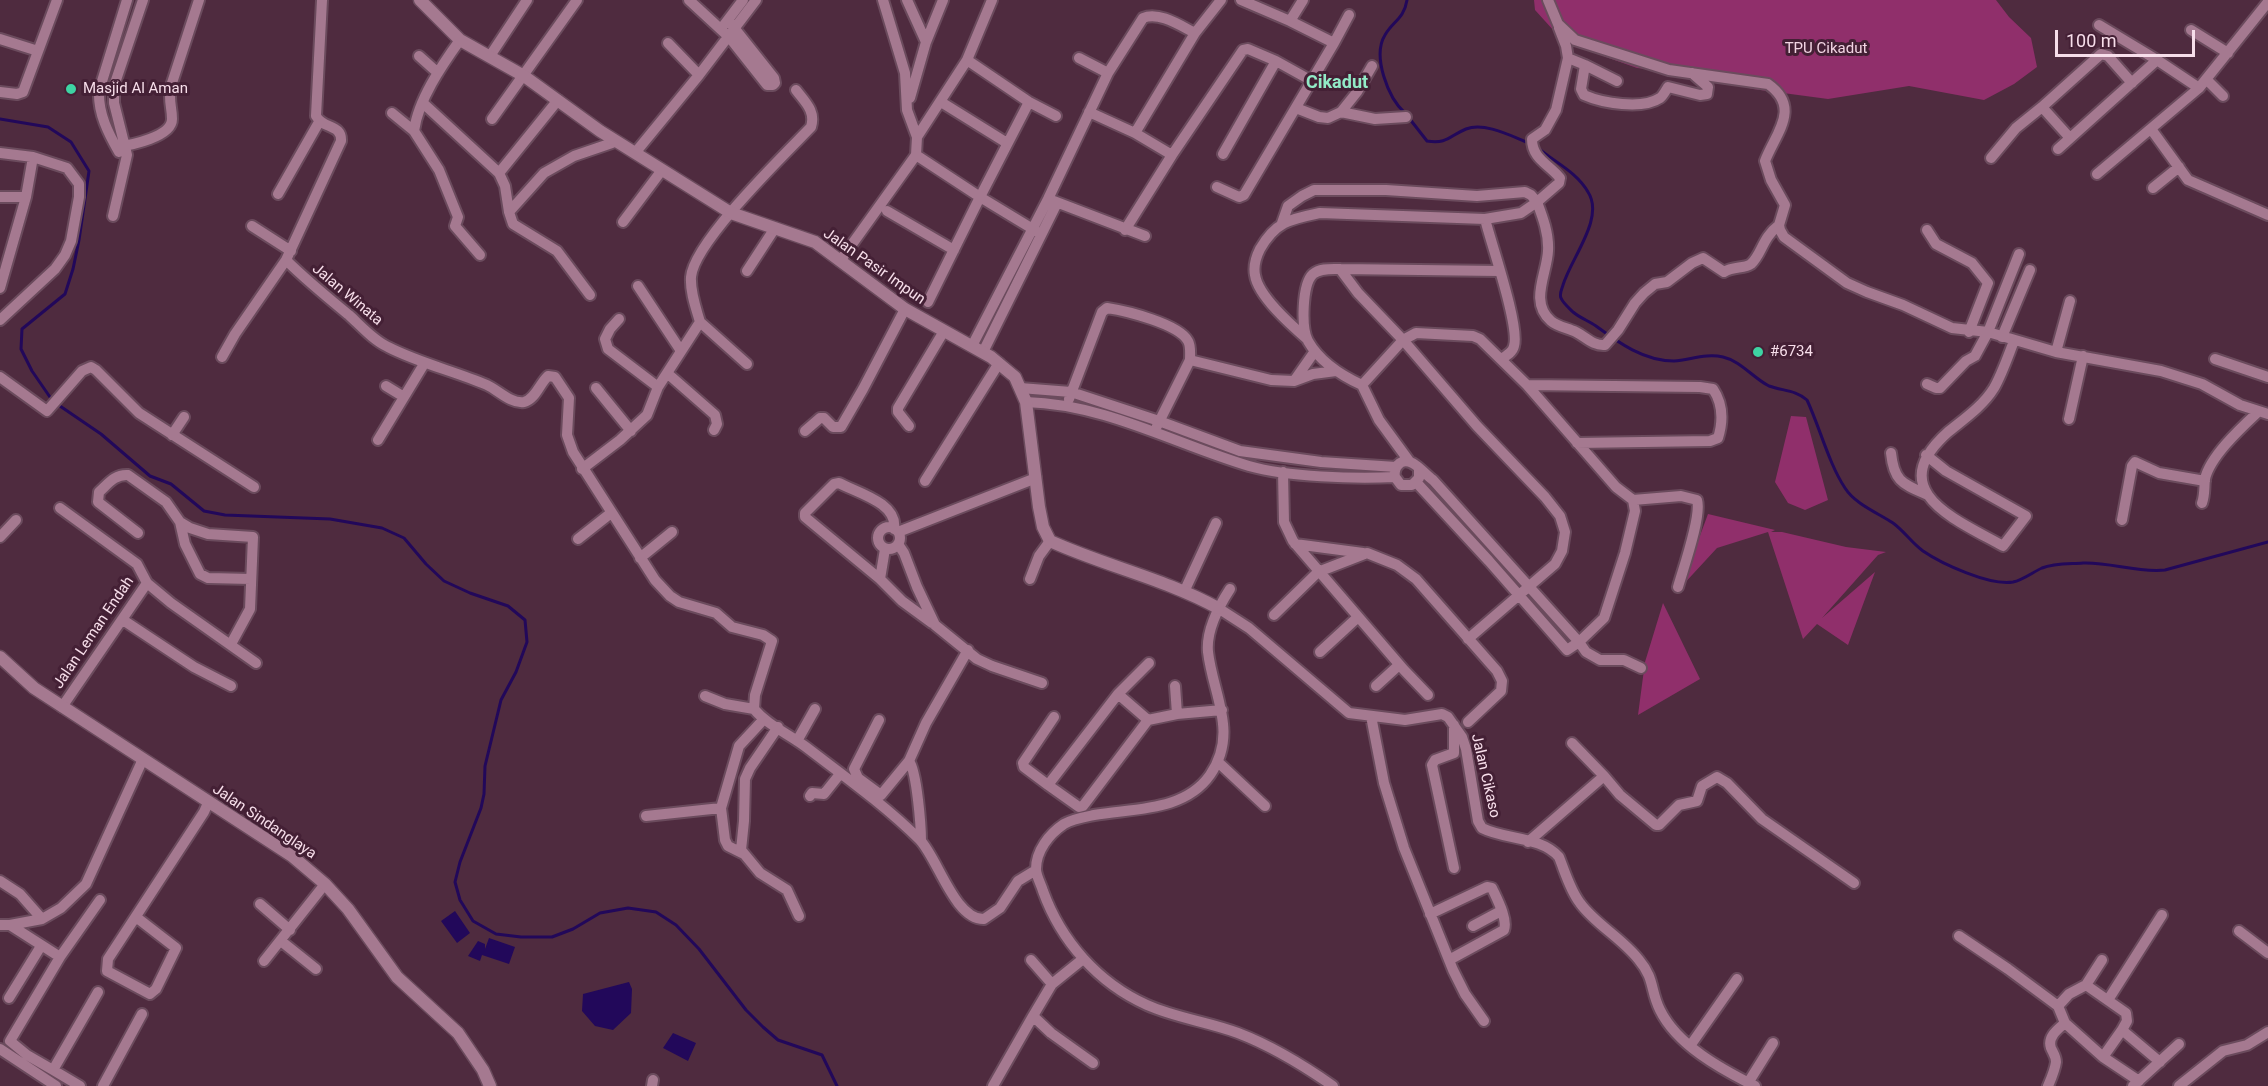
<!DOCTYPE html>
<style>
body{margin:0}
#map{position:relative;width:2268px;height:1086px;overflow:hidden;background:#4f2b3f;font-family:Roboto,sans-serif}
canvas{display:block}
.scale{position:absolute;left:2055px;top:30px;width:140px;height:27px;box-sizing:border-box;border:3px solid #f7deea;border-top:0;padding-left:8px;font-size:18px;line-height:21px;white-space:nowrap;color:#f7deea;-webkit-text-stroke:4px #442035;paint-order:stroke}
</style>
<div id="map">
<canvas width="2268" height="1086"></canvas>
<div class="scale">100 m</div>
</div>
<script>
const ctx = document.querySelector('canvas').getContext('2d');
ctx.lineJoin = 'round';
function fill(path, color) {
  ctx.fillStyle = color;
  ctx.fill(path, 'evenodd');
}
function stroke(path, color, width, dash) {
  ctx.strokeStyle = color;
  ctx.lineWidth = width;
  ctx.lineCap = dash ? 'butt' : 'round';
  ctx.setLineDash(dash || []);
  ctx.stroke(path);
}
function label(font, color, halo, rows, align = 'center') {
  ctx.font = font + ' Roboto,sans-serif';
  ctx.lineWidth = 6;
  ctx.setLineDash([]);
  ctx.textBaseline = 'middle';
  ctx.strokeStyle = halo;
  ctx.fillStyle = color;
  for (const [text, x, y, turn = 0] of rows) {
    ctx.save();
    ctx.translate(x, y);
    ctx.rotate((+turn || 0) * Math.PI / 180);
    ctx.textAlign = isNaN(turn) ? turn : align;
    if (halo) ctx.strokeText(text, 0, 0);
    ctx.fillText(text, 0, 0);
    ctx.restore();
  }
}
const green = new Path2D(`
 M1534,0h462l13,17 22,21 6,29 -23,17 -30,16 -75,-14 -81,13 -75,-10 -61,-15 -55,-6 -73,-26 -29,-32z
 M1791,416l15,1 22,83 -23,10 -17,-7 -13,-21z
 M1708,514l67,16 -4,2h11l64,15 40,5 -8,3 -56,63 53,-46 -27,73 -31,-21 -14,15 -35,-107 -51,16 -36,39z
 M1663,603l37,76 -62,36 7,-53z`);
const water = new Path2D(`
 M455,911l15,22 -13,10 -16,-22z
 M489,938l26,9 -6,17 -27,-9 -2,6 -12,-5 10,-15 7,3v5z
 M629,982l3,7 -1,24 -18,17 -18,-4 -13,-15 1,-17z
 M673,1033l23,10 -8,18 -25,-13z`);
const stream = new Path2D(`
 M1405,113c-17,-15 -33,-57 -20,-78 8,-14 19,-16 22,-35
 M1409,118l18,23c21,3 22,-5 39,-12 19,-7 45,7 63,14
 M0,119l48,8 23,15 18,29 -10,69 -6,29 -8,25 -43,35 -1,20 11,22 20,29
 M1537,147c17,15 40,25 51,45 17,26 -17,66 -25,93 -1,4 -4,9 -2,13 2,5 8,10 12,14 7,6 16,9 23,14 23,17 48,35 78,35 16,-1 32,-8 49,-4 18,4 30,21 46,29 14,5 27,4 38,14 13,28 22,64 38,88 10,16 33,25 48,35 11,8 19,20 30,28 19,13 67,35 90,31 10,-2 20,-10 29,-14 12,-5 28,-4 41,-5 28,-1 54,10 82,7l103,-28
 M57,404l44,30 49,42 21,8 33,27 21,4 105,4 52,9 22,10 22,26 18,17 26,12 38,13 17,14 2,22 -11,30 -15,28 -16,66 -1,28 -3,14 -21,54 -5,20 5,18 13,21 23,13 25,3h31l21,-8 27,-16 28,-5 28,4 20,13 23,24 47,61 17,17 15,13 44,15 15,31`);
const minor = new Path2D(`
 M322,0l-6,116c7,13 26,8 25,25l-55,119c20,20 41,37 63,55 12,11 24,25 39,32 31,16 66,24 99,38 11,5 24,19 37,17 11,-2 16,-19 24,-26l7,1 14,21 -2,37 6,17 82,128 15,16 9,6 37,11 16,14 31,8 9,6 -17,54 -1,14c13,16 35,25 52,38 38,29 80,59 114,93 18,19 35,80 64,79l16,-11 18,-27 18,-11
 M689,0l40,37 38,48h6l2,-2 -1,-5 -46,-58
 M883,0l22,73 2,37 10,27 -1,18
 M907,0l19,42
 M1548,0l10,24 17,16 94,30 99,14c34,24 7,50 -3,77l6,19 14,25 -6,20 1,5 4,7 63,46 20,9 36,13 49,23 36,4 68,20 105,19 41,13 38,21 28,9
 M1290,21l13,-21
 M724,25l19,-25
 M2099,25l58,35 42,28
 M1559,28l7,18 2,12 -12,52 -11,20 -13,9c0,20 17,25 28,39l-1,5 -22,19c6,16 12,32 11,49 -1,23 -19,51 3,70 7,6 17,7 25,11 10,5 17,14 29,13l13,-15 17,-27 9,-10 11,-9 12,-2 25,-19 11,-5 21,14c9,-6 20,-3 27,-8 11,-10 11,-26 28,-39
 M2191,30l37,23
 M0,39l38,12
 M460,40c-18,25 -42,60 -46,91l25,39 19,47 -3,9 25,29
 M668,43l31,32
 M1334,43l15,-28
 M419,56l19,17
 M490,56l37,-56
 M1079,58l29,15
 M1568,58l17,7 -4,24 3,6c18,8 58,15 76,3 3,-2 6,-8 8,-11l32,8 7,-1 1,-7 -16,-14
 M967,60l62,42 27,14
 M1585,65l32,16
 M2206,79l17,17
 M0,92l17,2 6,-2 34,-92
 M910,98l16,-56 17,-42
 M941,102l66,41
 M424,104l75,69 6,13 4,26 4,12 44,27 33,44
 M1296,108l23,9 9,1 13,-6 34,7 31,-2
 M1089,112l46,21 37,22 71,-105 5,-1 28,12 36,20
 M1341,112l16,-20 15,-26
 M392,113l22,18
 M492,119l85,-119
 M2151,129l37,51 80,35
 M1135,133l60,-100 26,-33
 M917,137l50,-77 25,-60
 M2070,138l-28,-31 59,-53 7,2 24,27
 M117,147c14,-2 55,-10 55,-28 0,-13 -4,-18 -1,-33l28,-86
 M2058,149l99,-89
 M119,152c-11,-19 -21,-39 -20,-61l28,-91
 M0,153l33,4 -7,40
 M635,153l64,-78 57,-75
 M1223,154l53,-93
 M916,155l64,42 49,-95
 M1991,158l25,-30 26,-21
 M499,173l59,-73
 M2097,174l102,-86 69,-86
 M1217,187l22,10 5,-2 90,-152 -44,-22 -49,-21
 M2153,188l26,-21
 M278,194l41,-72
 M0,197h26l-26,91
 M1051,200l94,36
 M887,211l67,39
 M509,212l35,-39 30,-17 38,-13 2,-3
 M113,216l14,-61 -13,-52v-17l29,-86
 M1485,219c6,24 35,108 29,127 -1,6 -8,10 -13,13
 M623,222l39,-52
 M1282,223l6,-17 14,-10 12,-6h72l91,6 48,-4 6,3 6,7 -16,11 -36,6 -165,-6c-29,6 -44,8 -60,36 -4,8 -7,16 -5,26 3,21 36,50 52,64
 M252,226l39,25
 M1125,230l47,-75
 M1927,230l9,14 36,19 16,20 -19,49
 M840,261l76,-106
 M1340,269l18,24 45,47 13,-7 57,3 7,3 47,46 89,102 17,13 2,11 -10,42 -21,65 -25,24 7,10 14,8h24l17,8
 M747,271l28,-43
 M638,286l43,65
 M928,302l52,-105 61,37
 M619,319l-9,10 -5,10 3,10 50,38
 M0,320l55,-51 10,-14 6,-14 8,-44v-13l-12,-16 -34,-11
 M700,322l47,42
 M2002,337l28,-67
 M972,346l76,-147 60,-126 35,-55c16,-7 38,8 52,15
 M983,352l74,-149
 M2056,352l14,-51
 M222,357l13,-23 51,-74
 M2215,359l53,18
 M667,373l48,42 2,9 -3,6
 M0,377l47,34 35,-40 9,-4 5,3 43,43 115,74
 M1294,381l21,-30
 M1927,384l9,4h4l26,-27 9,-5 13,-24 31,-78
 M1362,385c-22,-10 -42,-23 -54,-44 -7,-13 -6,-57 5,-67 7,-6 18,-5 27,-5l159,2
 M1527,385l173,2 13,2c10,15 10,33 5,49l-8,3 -133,2
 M386,386l18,11
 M596,388l35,43
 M1020,388l51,4 88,29 81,30 81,11 75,5
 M1069,399l33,-87 5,-4c20,3 72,16 81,33 3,5 2,13 2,19
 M1026,402c79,2 149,42 223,64 38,11 106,13 146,11
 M2069,419l14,-63
 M909,426l-11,-14v-4l46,-77
 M1157,426l33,-66 81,20 23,1 19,-7 23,-3
 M805,431l15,-13h4l9,9h8l22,-38 42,-80
 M172,435l12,-18
 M378,440l46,-76
 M1891,453c3,29 12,31 37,42
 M1926,455l20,16 80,45 -23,30c-48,-27 -121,-55 -55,-114 16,-13 35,-26 46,-44 8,-14 14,-32 20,-47
 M1409,461l-30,-41 -17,-35 41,-45 74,86 68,71 15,19 5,16 -3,19 -7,13 -87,75
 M582,469l38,-29 27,-25 11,-28 42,-65c-4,-14 -10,-30 -9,-45 3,-35 93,-122 120,-150 5,-16 -6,-25 -15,-37
 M1283,472l1,50 9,19 111,129 24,25
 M925,481l74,-118
 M1416,482l73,79 78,89 12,-8 -146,-162c-9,-6 -22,-25 -33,-17 -5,4 -6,9 -5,14l6,8h11l7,-7v-8
 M1633,500l48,-4 16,4c5,16 -14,69 -19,87
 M2202,503c3,-8 2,-16 3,-24 5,-23 37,-52 54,-68
 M60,508l77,56 10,19 -85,124
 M2122,520l10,-54 3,-4 24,11 46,8
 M180,522l5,22 15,30 8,4 43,1
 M878 538a11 11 0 1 1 22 0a11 11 0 1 1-22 0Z
 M898,532l138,-54
 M138,533l-40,-31 1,-10c9,-8 16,-18 29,-17l38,27 14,20 10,6 18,6 45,3 -3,72 -19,35
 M0,537l16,-17
 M578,539l33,-26
 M898,544l6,9 13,34 18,38 42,34 15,7 50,17
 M1295,544l68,9
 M885,549l-5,30 22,22 30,22
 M640,558l32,-26
 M880,579l-75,-62v-4l29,-29 5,-1c19,10 59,20 55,46
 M1030,579l9,-23 11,-15
 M147,583l24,20 85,60
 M1230,589c-11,17 -24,42 -22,63 5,43 31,81 2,123 -26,37 -77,33 -116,40 -10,2 -22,4 -30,9 -15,10 -28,27 -28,45 0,7 5,15 7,22 18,50 55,92 104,114 29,13 62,17 91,28 34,13 65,32 95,53
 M1184,592l32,-69
 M1218,608l31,20 100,85 56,7 37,-6 6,3 14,20 4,12 12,72 4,7c23,12 59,8 77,29 6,15 11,33 21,46 15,21 42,35 59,57 16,19 11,30 21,50 17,35 61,59 95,76
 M1274,615l44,-43 49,-19 30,12 19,14 81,92 5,10 -1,10 -33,31
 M123,620l71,47 37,19
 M1320,652l38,-35
 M1175,686l2,28
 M1376,686l23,-21
 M1118,694l31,-31
 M705,696l20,8 29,5
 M1371,716l13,67 20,65 49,122 12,24 19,27
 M879,720l-25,49 4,9 23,17 28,-34 17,-38 42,-73
 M1148,720l-65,86 -4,1 -31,-22 70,-91 30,26 29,-6 45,-4
 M1454,725v28l-19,7 -3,5 22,103
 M778,727l-28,41 -5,11 -1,42 -3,29 19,23 27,17 12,26
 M797,741l18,-32
 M1572,743l32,33
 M909,761c8,11 12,66 12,80
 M1218,762l47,44
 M1048,785l-24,-18 -1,-4 31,-46
 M810,796l2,-3 12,1 16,-20
 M646,816l75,-8
 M1528,842l76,-66 16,19 36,30h3l20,-20 18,-4 5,-15 15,-9 10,6 35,36 92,64
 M742,853l-14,-7 -3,-6 -4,-32 18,-62 25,-27
 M0,881l20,13 22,25
 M260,904l30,26
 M1430,914l57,-27 5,1c5,11 16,31 12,42l-55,30
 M136,917l40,31 -20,41 -6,5 -43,-23 1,-12 96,-147 4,-9
 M0,925h10l32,-6 19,-11 25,-24 57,-125
 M10,925l50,32
 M1473,926l28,-15
 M2239,931l29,22
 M1959,936l49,33 50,37 7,17 38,34 19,-27 38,32
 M281,941l35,28
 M1083,959l-31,25 -19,32 18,17 42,30
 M1031,960l21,24
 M264,961l61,-77
 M2086,985l16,-25
 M9,998l32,-52
 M2108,1000l54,-85
 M2058,1006l11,-12 17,-9 40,28 1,8 -5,9
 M1690,1046l47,-67
 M0,1049l56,37
 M2103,1057l36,24
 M53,1070l-26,-15 -17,-14 50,-84 40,-57
 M1748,1083l25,-40
 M80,1086l-27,-16 45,-78
 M103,1086l39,-72
 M652,1086l1,-6
 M993,1086l40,-70
 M2048,1086c3,-7 7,-16 8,-24 0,-6 -3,-9 -5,-14 -4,-11 7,-19 14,-25
 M2133,1086l46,-42
 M2179,1086l44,-35 24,-6 21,-13`);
const tertiary = new Path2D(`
 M420,0l40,40 64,36 76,55 131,82 84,29 90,67 86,48 24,20 11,25 13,105 4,20 7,14c55,25 115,38 168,67
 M0,657l34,31 258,168 33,28 23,25 49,68 61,56 25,37 7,16`);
const markers = [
 [71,89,6,"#3ed4a3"],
 [1758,352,6,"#3ed4a3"]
];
const parkNames = [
 ["TPU Cikadut",1826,49]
];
const poiNames = [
 ["Masjid Al Aman",83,89],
 ["#6734",1770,352]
];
const streetNames = [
 ["Jalan Pasir Impun",874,267,35],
 ["Jalan Winata",347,295,40],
 ["Jalan Leman Endah",94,633,-56],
 ["Jalan Cikaso",1485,776,77],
 ["Jalan Sindanglaya",264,822,34]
];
const quarterNames = [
 ["Cikadut",1337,83]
];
fill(green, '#902f6b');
fill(water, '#22085a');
stroke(stream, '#22085a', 3);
stroke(minor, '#6b4b5d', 14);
stroke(tertiary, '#6b4b5d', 15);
stroke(minor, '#a57990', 10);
stroke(tertiary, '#a57990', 12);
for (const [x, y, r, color] of markers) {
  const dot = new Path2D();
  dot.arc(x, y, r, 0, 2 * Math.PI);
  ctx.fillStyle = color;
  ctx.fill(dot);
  stroke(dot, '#442035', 2);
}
label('15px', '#f3d5e4', '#442035', parkNames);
label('15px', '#f7deea', '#442035', poiNames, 'left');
label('15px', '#f7deea', '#442035', streetNames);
label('bold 18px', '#92ebc7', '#442035', quarterNames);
</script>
